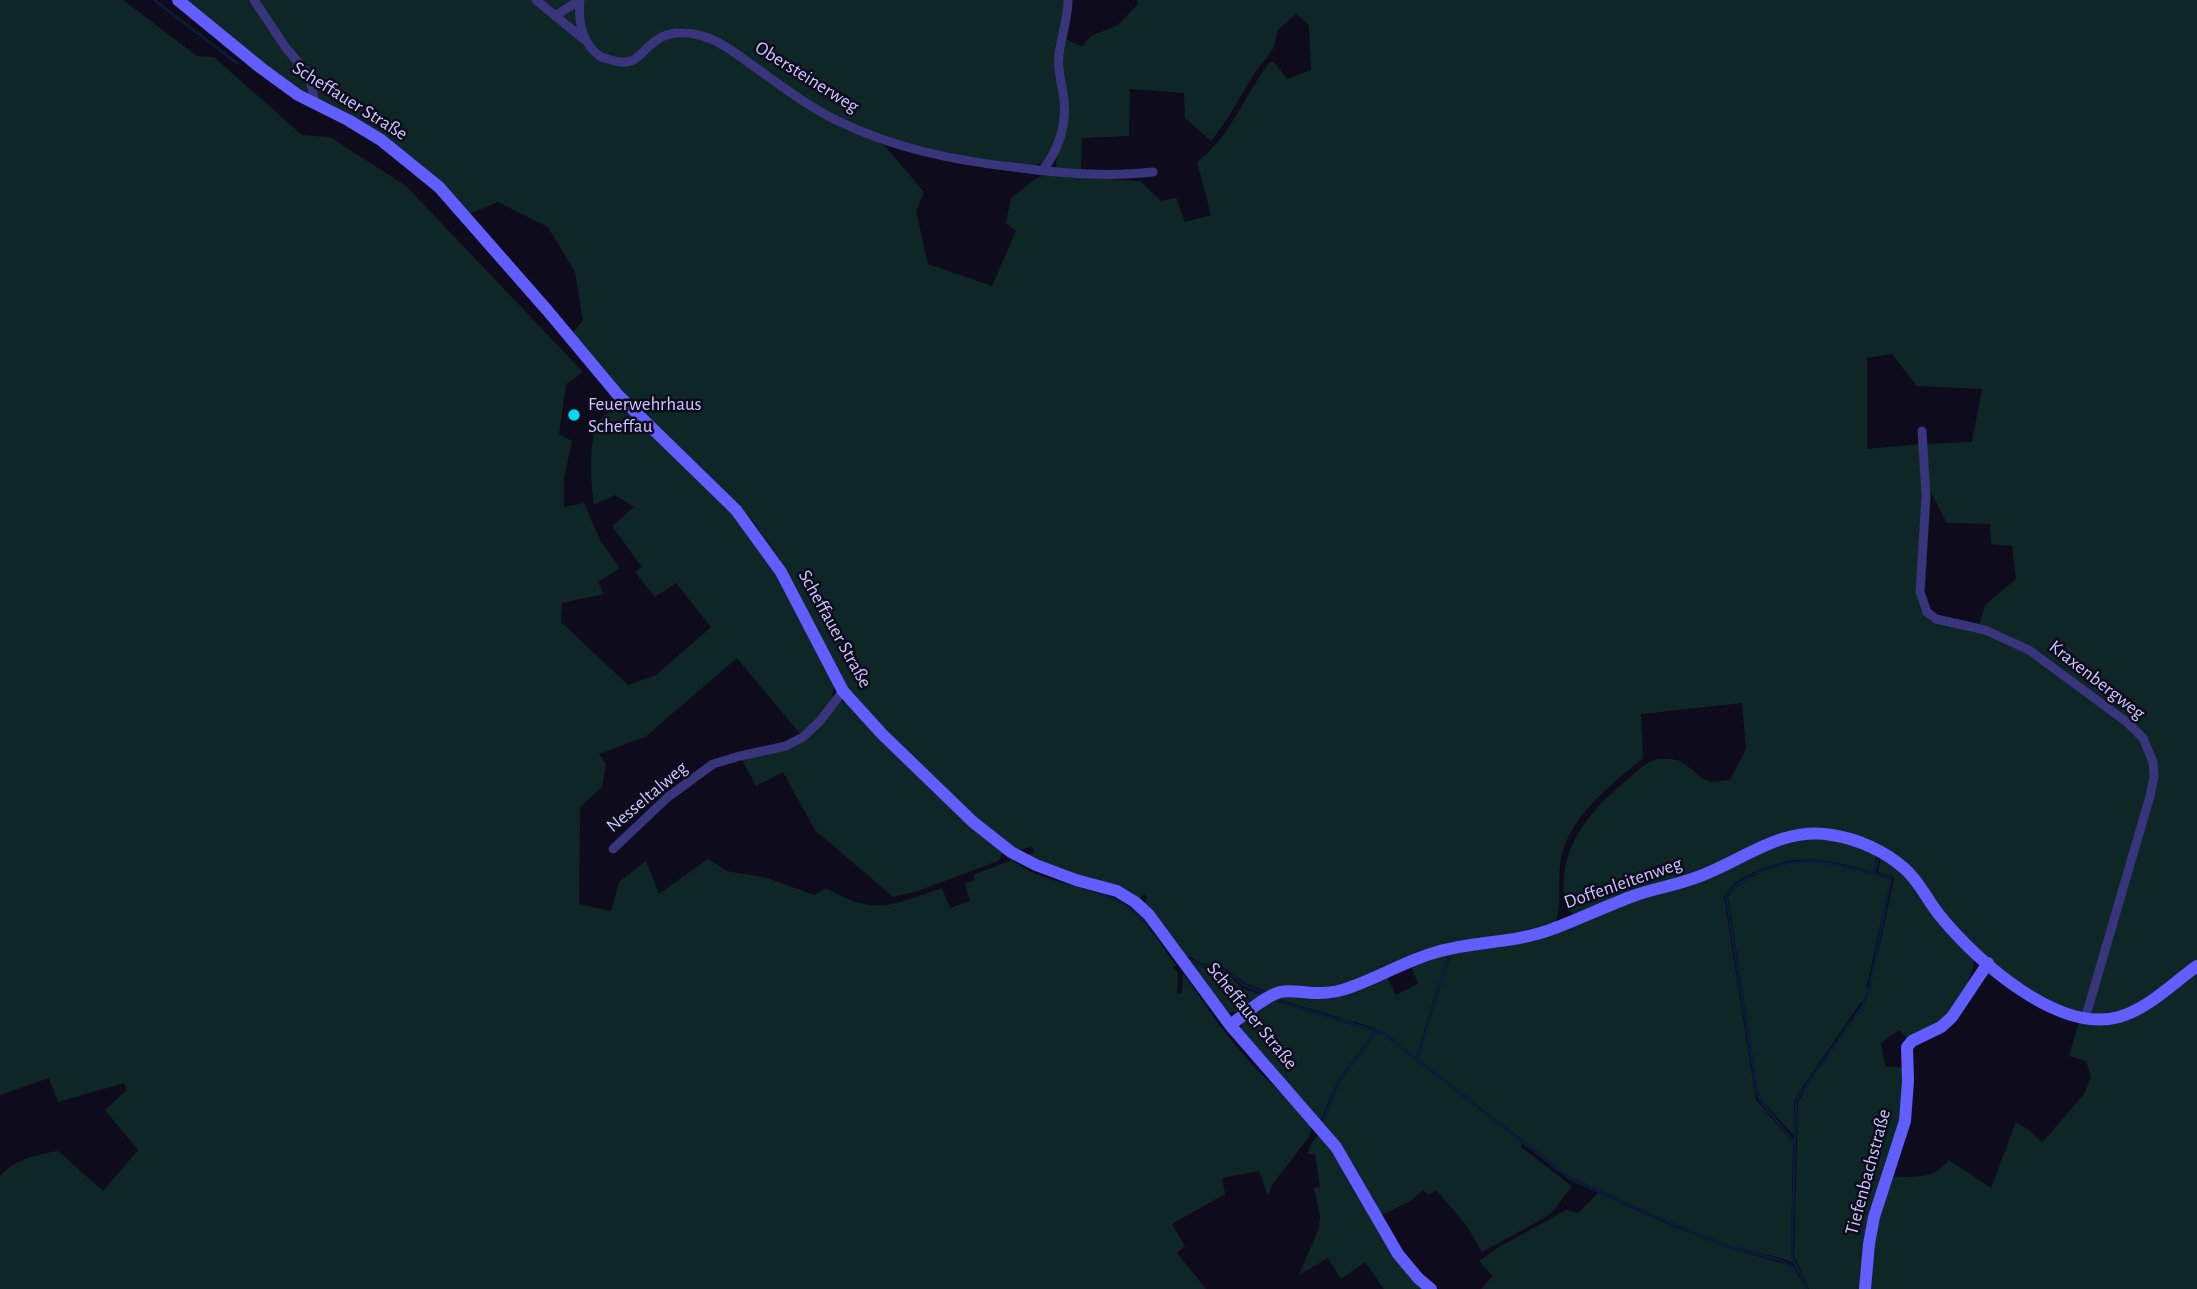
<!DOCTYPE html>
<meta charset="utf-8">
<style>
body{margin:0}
canvas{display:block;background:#0e0b1c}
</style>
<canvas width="2197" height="1289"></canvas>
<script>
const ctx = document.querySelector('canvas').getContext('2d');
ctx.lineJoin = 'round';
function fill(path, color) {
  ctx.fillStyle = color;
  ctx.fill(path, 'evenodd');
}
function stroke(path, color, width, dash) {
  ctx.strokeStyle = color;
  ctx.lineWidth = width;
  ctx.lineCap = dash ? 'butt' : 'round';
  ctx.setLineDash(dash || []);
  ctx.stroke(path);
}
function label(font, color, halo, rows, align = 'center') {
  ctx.font = font + ' "Alegreya Sans",sans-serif';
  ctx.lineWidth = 5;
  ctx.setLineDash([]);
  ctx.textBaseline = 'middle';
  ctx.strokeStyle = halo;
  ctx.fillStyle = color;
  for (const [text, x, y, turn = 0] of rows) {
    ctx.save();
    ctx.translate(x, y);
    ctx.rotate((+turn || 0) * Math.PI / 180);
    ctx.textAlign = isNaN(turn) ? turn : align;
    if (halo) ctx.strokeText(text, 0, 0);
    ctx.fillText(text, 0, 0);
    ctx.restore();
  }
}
const green = new Path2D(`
 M0,0h123l74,56 17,1 88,78 28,2 76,49 177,186 -17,12 -7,50 13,7 -8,37v29l20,-4 17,39 19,26 -22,14 6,12 -42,9 -1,19 67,63 28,-10 55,-48 -35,-44 -21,14 -20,-25 7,-5 -30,-41 22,-19 -19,-12 -21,10c-3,-21 -7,-72 8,-88 7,-7 18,-7 27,-7l106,106 45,61 54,109c-1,20 -19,36 -33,49l-64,-77 -92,79 -46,17 7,10 -4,23 -22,20 -1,97 32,7 8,-29 27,-21 13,33 49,-35 19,12 40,7 47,17 12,-7c50,29 65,17 116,0l8,20 20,-7 -5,-18 10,-3 -2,-5 39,-15c27,23 79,25 111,44 23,15 37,40 53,61l-3,3 5,5 -1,21 5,-1 1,-20 37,53 33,40 58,57v6l-2,8 -37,48 -4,11 -9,-25 -37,7 3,16 -53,30 13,22 -8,7 29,36h-1206v-113c15,-17 36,-21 58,-25l45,40 35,-41 -33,-40 22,-20 -3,-7 -66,19 -9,-24 -49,17z
 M185,0h879c1,21 -8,42 -8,63 1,13 5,25 6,37 1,14 -1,29 -7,42 -3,8 -6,17 -14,21 -15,8 -47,0 -64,-2 -63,-9 -124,-33 -178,-67 -38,-24 -75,-62 -120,-67l3,10 15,1 16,6 19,11 58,41 49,28 45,21 40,47 -8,19 12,53 64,22 24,-55 -10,-8 5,-25 27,-21 9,-2 93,6 21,20 15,-3 9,24 26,-7 -14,-53c34,-25 47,-67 73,-100h4l13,17 24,-9 -2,-45 -13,-11 -18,16 -5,19 -19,25 -28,47 -15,20 -26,-23 -1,-25 -54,-4 -1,47 -47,2 -1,34 -24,-2c-4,-13 8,-33 10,-48 4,-29 -11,-52 -1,-83l16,8 9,-11 27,-11 20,-21 -1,-4h1060v962c-31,20 -64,59 -104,54l-1,-6 61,-214c4,-18 9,-37 -8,-50l7,27 -3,22 -63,211c-2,4 -2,6 -7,7 -27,5 -114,-72 -133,-93 -23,-26 -25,-47 -58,-67 -48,-30 -91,-27 -141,-5 -16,7 -28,20 -46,26 -15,5 -31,7 -46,12 -25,8 -50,18 -74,29 -11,0 -15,-5 -16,-16 -8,-50 25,-89 61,-118 8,-7 16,-16 26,-20 4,-2 10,-2 15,-2 22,-1 25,17 42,22 5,2 15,-1 21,-1l16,-31 -4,-46 -101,11 2,44c-32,27 -77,60 -83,106 -2,20 2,42 -5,60 -40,13 -82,13 -122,25 -31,10 -58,29 -89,38 -25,7 -51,-4 -74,6l-25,-10 -18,-14 -26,-6 -11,-6h-5l-24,-36 -17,-17 3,-7 -3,-3 -5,5 -17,-11 -57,-17 -38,-16 7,-3 -2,-5 -14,3 -28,-19 -55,-50 -62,-62 -27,-30 -15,-26 -36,-78 -16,-27 -27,-38 -35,-37 -57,-54 -92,-91 15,-17 -8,-49 -27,-45 -50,-25 -31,13 -48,-50 -118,-71zM1892,354l25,32 65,3 -10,53 -46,2 4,47 17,32 43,1 1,20 21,2 4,33 -31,26 -8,28 -47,-12c-24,-41 -7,-84 -6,-128 0,-16 -3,-33 -4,-49l-53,5v-91z
 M841,701l5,2 156,147v5l-4,6 -80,30 -25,6 -78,-67 -32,-58 -27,14 -15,-28 47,-9z
 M1835,838l42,16 -4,18c-44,-12 -70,-20 -114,-2 -13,5 -28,13 -35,26l32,204 37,43 -2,112 2,8 -12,-5 -51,-12 -53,-21 -107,-48 -152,-118 23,-75 -2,-1 -23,75 -32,-26 -31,-11 -1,4 23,6 -38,51 -17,40 -80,-94 5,-9 16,-8 10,-11 69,21 1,-3 -64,-19 -1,-2 110,-22 10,20 22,-11 -8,-20 38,-12 -5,19 2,1 7,-20 95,-17 239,-96z
 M1881,856l23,16 70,88c0,17 -21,54 -35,64 -9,6 -21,10 -31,15l-9,-9 -18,13 4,23 19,2 -4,56 -38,165h-53l-15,-33 4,-154 9,-16 58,-82 -4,-2 -67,98v36l-31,-34 -5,-10 -30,-196c6,-10 20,-17 30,-22 7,-3 13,-7 20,-9 36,-11 77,5 112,14l-23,108 3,2 24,-110 -1,-2 -15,-4z
 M1189,963l39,11 14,14 23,8 -20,15 -18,2z
 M2197,969v320h-329l3,-43 18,-65 5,-4c24,-1 38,3 55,-17l42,28 25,-66 13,8 13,13 42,-49 7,-17 -5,-16 -17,-5 10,-34 35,1z
 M1377,1032l6,2 139,109 -1,4 51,39 -18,24 -8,7 -64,35 -15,-26 -31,-36 -7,5 -6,-5 -11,10 -32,16 -57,-92 16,-41z
 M1320,1134l106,155h-42l-19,-27 -24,17 -13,-21 -29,17 20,-47 1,-13 -6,-27 6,-1 -5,-33h-7c1,-7 6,-17 12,-20z
 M1598,1193l79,35 53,20 58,17 8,6 10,18h-325l12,-13 -14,-15 20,-14 67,-37 12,3z`);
const stream = new Path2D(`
 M154,0l83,63
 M1099,893c23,9 39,18 54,37
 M1187,959l16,7 26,6 15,13 22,9
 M1274,1000l109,33 187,146 107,47 53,21 50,13 16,9
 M1417,1059l32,-104
 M1322,1123l16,-40 39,-53
 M1795,1143l-34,-41 -4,-9 -31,-198c7,-10 21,-17 31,-22 46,-20 72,-11 117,1
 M1807,1289l-15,-32 4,-157 67,-95 7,-19 21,-108 -17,-4 5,-19`);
const street = new Path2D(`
 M254,0l32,48 23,27 6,27
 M536,0l50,41
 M580,0c-2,21 2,44 21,57 2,0 9,3 10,3 28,9 29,-11 49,-22 16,-9 35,-5 51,1 15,6 28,17 41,26 27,19 55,41 84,55 59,29 120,41 185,48 44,6 87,9 132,4
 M555,16l25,-16
 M1042,171c18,-23 26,-49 21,-78 -2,-13 -6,-25 -4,-38 2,-19 9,-36 9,-55
 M1922,431l4,65 -6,96 7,20 9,7 49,11 44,20 99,73 15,15 10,24 1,15 -4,19 -65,223
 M613,849l55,-52 45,-33 27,-8 46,-10 17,-9 17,-16 23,-30`);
const secondary = new Path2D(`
 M178,0l83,68 37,27 50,25 33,20 58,47 108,123 71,85 118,115 45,62 62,119 39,43 91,88 38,30 25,13 40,15 41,11 18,11 14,13 81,110 106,122 62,107 20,24 13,11
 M1230,1025c15,-10 33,-28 50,-33 13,-3 26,2 39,1 10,0 22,-2 32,-6 29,-10 56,-27 86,-35 38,-11 81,-9 118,-24 27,-10 53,-23 81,-33 17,-6 35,-9 53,-15 48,-14 89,-55 143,-45 26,4 53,16 73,34 15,13 23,33 36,48 36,44 117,117 178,100 29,-8 54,-34 78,-51
 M1865,1289l4,-45 5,-27 31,-96 3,-40 -1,-34 5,-6 29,-14 11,-10 36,-54`);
const markers = [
 [574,415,7,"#00d9f1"]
];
const streetNames = [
 ["Obersteinerweg",807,77,32],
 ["Scheffauer Straße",350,101,32],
 ["Scheffauer Straße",835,629,61],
 ["Kraxenbergweg",2097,680,38],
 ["Nesseltalweg",647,797,-40],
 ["Doffenleitenweg",1623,883,-19],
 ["Scheffauer Straße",1252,1016,51],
 ["Tiefenbachstraße",1868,1172,-75]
];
const poiNames = [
 ["Feuerwehrhaus",588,404],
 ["Scheffau",588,426]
];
fill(green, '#0e2625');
stroke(stream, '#0a1d3c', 2.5);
stroke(street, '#38357c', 9);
stroke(secondary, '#615dff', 12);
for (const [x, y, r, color] of markers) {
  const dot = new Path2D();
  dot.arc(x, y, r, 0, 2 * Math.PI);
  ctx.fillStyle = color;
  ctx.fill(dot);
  stroke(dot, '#0e0b1c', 2.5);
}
label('19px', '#ccc6ff', '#0e0b1c', streetNames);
label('19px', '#ccc6ff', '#0e0b1c', poiNames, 'left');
</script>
